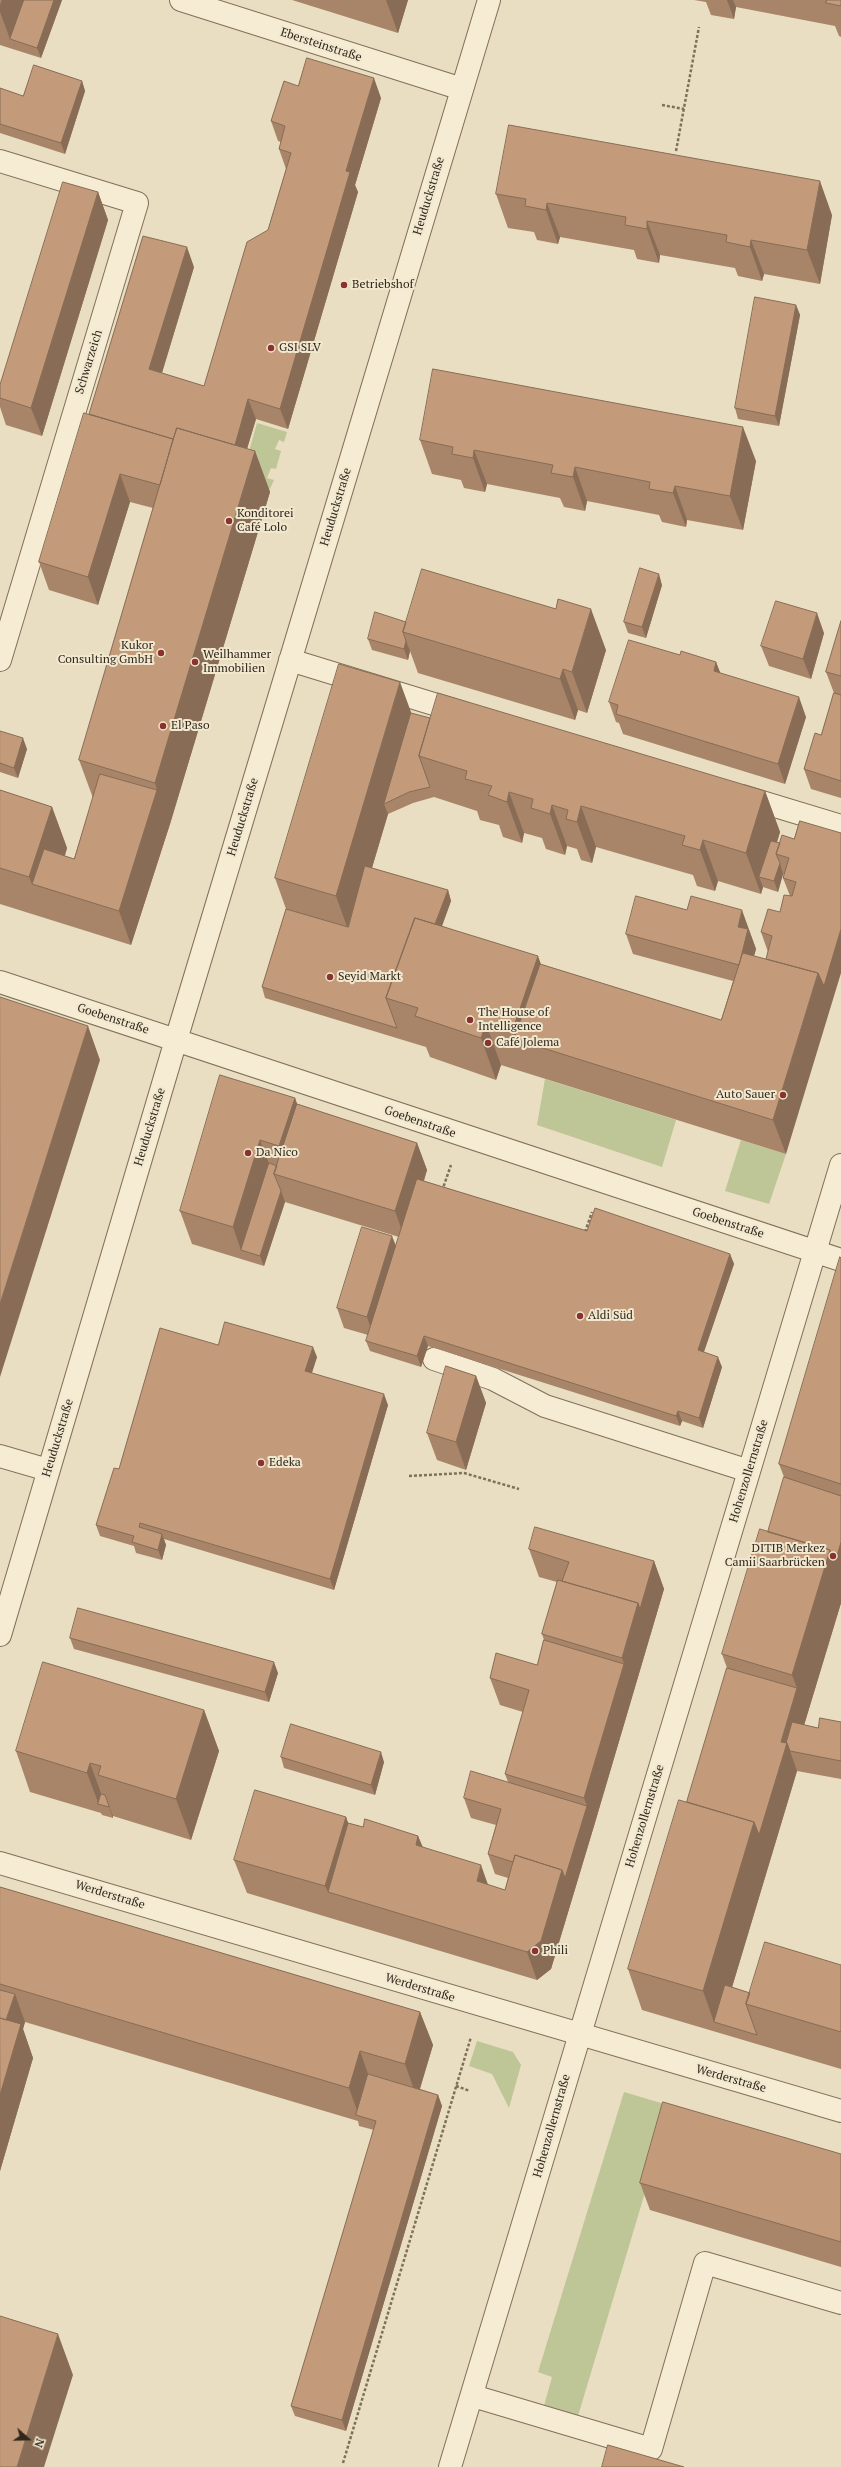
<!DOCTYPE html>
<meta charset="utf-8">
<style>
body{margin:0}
#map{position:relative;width:841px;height:2467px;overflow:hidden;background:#e9dec1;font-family:"PT Serif",serif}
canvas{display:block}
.north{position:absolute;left:8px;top:2419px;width:40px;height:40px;-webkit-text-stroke:3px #f1e8cf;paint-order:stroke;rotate:110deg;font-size:11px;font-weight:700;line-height:16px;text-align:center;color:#31271d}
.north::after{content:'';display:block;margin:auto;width:14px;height:18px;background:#31271d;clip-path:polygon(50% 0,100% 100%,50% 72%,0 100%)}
</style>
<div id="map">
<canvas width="841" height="2467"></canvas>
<div class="north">N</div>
</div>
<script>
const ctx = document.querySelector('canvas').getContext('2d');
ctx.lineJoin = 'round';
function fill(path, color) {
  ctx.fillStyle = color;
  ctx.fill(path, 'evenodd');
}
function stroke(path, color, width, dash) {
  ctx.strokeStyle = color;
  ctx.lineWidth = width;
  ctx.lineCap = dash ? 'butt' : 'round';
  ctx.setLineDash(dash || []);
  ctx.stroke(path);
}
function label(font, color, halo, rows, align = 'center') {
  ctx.font = font + ' "PT Serif",serif';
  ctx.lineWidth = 4;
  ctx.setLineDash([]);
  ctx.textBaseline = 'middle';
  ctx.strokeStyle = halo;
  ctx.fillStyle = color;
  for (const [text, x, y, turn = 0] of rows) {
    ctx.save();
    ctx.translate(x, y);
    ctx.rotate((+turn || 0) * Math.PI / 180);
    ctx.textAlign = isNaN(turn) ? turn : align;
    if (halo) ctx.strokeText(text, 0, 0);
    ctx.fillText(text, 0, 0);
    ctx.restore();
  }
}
const green = new Path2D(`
 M257,423l30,9 -3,10 -5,-2 -4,9 6,2 -5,18 -5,-1 -4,10 7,2 -4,9 -29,-9z
 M545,1079l131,41 -14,47 -125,-42z
 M741,1140l45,14 -17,50 -44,-13z
 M477,2041l36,11 8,13 -12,43 -17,-34 -23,-8z
 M624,2092l47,14 -93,310 -34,-10 8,-29 -14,-5z`);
const path = new Path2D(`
 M662,105l22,4
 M676,151l23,-124
 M442,1191l9,-26
 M585,1232l7,-20
 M409,1476l55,-3 55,16
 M456,2086l14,5
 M343,2463l128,-426`);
const minor = new Path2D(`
 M181,0l281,89
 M0,161l137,42 -137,457
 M290,660l173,53
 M742,796l99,30
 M0,982l841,278
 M434,1359l59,20 52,27 204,65
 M0,1456l48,14
 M0,1635l176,-595 313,-1040
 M0,1863l841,248
 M473,2396l178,53 54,-186 136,40
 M450,2467l391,-1302`);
const wall = new Path2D(`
 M0,0h62l-21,58 -41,-13z
 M292,0h116l-10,33z
 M694,0h147v37l-2,-1 -4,-10 -99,-19 -2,12 -23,-4 -5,-13z
 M82,81l3,10 -20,63 -65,-21v-45l23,8z
 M298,86l83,12 -26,87 3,7 -70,237 -32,-10 -9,30 8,2 15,41 -100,332 -39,121 -131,-41v-114l52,17 15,41 -2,8 9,3 19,-61 -14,-38 74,-252 -23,-6 -32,103 -49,-15 -10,-28 50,-148 105,-147 -32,106 42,13 64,-156 18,-61 -7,-20 2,-7 -3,-1 -7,-20z
 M98,192l10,28 -66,216 -36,-11 -6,-18v-22z
 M496,194l336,21 -12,69 -56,-10 -2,7 -24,-5 -3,-8 -75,-13 -1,8 -22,-4 -3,-9 -74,-13 -2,7 -21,-4 -3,-8 -26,-4z
 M796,305l4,10 -21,111 -41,-7 -3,-11z
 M420,440l336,21 -13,69 -56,-10 -1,7 -24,-5 -3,-7 -72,-14 -2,10 -21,-4 -4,-9 -73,-14 -2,8 -21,-4 -3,-8 -29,-6z
 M662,585l-16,53 -18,-5 -4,-11z
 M841,621v177l-30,-9 -7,-20 17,-34 13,-42 -8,-21z
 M406,622l200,28 -19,63 -9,-3 -3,10 -157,-47 -8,-22 -2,9 -36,-10 -4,-11z
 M824,633l-13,46 -42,-13 -8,-20z
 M680,655l36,7 4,11 86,44 -21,67 -162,-50 -4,-11 -3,-1 -7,-20z
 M411,713l19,5 335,73 15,41 -3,10 3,1 14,-4 6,-18 -14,333 -285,-89 -5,15 -66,-23 -4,-10 -161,-49 -3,-11 24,-78 -11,-31zM434,797l43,14 3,9 19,5 4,12 19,6 2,-10 18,5 4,11 19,6 2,-9 10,3 4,11 11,3 4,-16 97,28 4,11 18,5 3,-10 43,13 2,-7 15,5 5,-18 1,1 -1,3 7,18 -10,16 -19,20 7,20 -2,7 -12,-3 2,-7 -7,-19 -123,4 7,20 100,27 -12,39 -181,-56 -98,-38 9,-25 -3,-11 -76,-22 16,-54 25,-11z
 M0,731l27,18 -9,29 -18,-6z
 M295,1098l2,6 120,39 10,27 -3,11 163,50 143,23 4,10 -30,88 18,15 -19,61 -21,-7 -2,5 -252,-80 -7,21 -51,-16 -4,-10 2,-6 -24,-7 -7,-20 59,-62 3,-9 -114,-35 -21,64 -72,-22 -12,-33z
 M841,1258v345l-37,122 14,3 23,-6v57l-44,-8 -65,216 18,6 91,-28v104l-199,-59 -14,-41 59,-167 40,-134 -5,-14 46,-122 16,-55 -5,-13z
 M218,1345l99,12 -5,16 76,32 -54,185 -170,-51 2,6 -4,15 -26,-7 -2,-7 -34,-10 -4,-11 23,-56z
 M476,1376l10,27 -20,67 -29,-10 -10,-27z
 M529,1549l125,12 10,28 -70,237 -43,143 -14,11 -290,-87 -13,-33 112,-43 2,6 15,4 55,9 5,11 65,38 17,5 3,-12 -13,-4 -7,-20 8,-29 -25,-7 -7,-20 44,-16 -3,-8 18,-62 -23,-7 -10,-27 47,-13 7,-25 -2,-6 15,-52 -18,-5z
 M70,1638l208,35 -9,29 -195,-53z
 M204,1710l15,41 -28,89 -78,-24v2l-11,-3 -1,-2 -71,-21 -14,-41z
 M281,1757l103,5 -9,33 -91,-27z
 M0,1887l420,125 13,33 -13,44 18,6 4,11 -96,325 -51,-15 -4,-10 83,-276 -15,-4 -1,-5 -333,-99 -2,7 10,29 -33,113z
 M841,2154v113l-191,-57 -10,-27z`);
const shadedWall = new Path2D(`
 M2,0h29l-21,39 -10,-27v-7z
 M54,0h8l-21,58 -4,-10z
 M386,0h22l-10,33z
 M727,0h6l3,7 -2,12z
 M374,78l7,20 -26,87 3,7 -70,237 -8,-20 66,-238z
 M82,81l3,10 -20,63 -4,-11z
 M820,181l12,34 -12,69 -13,-34z
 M98,192l10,28 -66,216 -11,-28z
 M547,203l13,34 -2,7 -12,-34z
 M647,221l13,34 -1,8 -12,-34z
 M751,240l13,34 -2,7 -12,-34z
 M187,247l7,20 -37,122 -8,-20z
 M796,305l4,10 -21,111 -4,-10z
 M248,399l8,20 -19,63 -7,-20z
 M743,427l13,34 -13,69 -13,-34z
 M474,450l13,34 -2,8 -12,-34z
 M255,451l15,41 -100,332 -39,121 -12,-34 38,-121 -2,-7z
 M575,467l12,34 -2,10 -12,-34z
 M120,474l10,28 -32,103 -10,-28z
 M675,486l12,34 -1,7 -13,-34z
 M659,574l3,11 -16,53 -4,-11z
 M591,609l15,41 -19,63 -15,-41z
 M817,613l7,20 -13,46 -8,-20z
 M406,641l4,10 -2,9 -4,-11z
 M716,662l8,20 -10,-11z
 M563,669l15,41 -3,10 -15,-41z
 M400,682l15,41 -31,81 4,10 -37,124 -15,-42z
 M799,697l7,20 -21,67 -7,-20z
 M23,738l4,11 -9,29 -4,-10z
 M765,791l15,41 -14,47 -7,-2 4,10 -2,7 -15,-41z
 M509,792l15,41 -2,10 -15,-41z
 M552,805l15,41 -2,9 -15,-41z
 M581,806l15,41 -4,16 -15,-41z
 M52,807l15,41 -14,43 -21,-7 -3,-7z
 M703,840l15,41 -3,10 -15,-41z
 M780,863l3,11 -5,18 -4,-11z
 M448,890l3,11 -38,105 -7,-2z
 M742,910l14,39 -10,36 -8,-58z
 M841,929v44l-55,181 -13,-34 45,-147z
 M538,956l15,41 -39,42 -2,-7z
 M486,1024l15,41 -5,15 -15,-42z
 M88,1026l12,34 -100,317v-73z
 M295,1098l12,34 -15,48 -13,-34z
 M260,1140l13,34 -32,76 -8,-23z
 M417,1143l10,27 -22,69 -10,-28z
 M281,1191l4,11 -21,64 -4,-10z
 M392,1236l8,20 -26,81 -7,-20z
 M730,1254l4,10 -33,96 -3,-10z
 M424,1336l4,10 -7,21 -4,-11z
 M313,1347l4,10 -8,24 -4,-10z
 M718,1357l4,10 -19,61 -4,-10z
 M476,1376l10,27 -20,67 -10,-28z
 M384,1394l4,11 -54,185 -4,-11z
 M678,1411l4,10 -2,5 -4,-10z
 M162,1534l4,11 -4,15 -4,-10z
 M841,1542v61l-45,149 -6,-1 7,20 -76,253 -7,-2 -11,-31 51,-169 27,-80 16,-54 -5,-13 38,-125z
 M654,1561l10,28 -70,237 -43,143 -14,11 -10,-28 35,-82 25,-64 -3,-8 40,-134 -2,-6 16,-55z
 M274,1662l4,11 -9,29 -4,-10z
 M204,1710l15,41 -28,89 -15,-41z
 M381,1752l3,10 -9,33 -4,-10z
 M90,1763l15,41 -6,1 -12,-32z
 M109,1806l4,10v2l-4,-11z
 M346,1817l12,34 -30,41 -3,-6z
 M418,1836l11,28 -13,-19z
 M481,1865l10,28 -14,-12z
 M15,1994l10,28 -2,7 10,29 -33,113v-76l5,-71z
 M420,2012l13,33 -16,53 -12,-34z
 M360,2051l12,34 -13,31 -10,-28z
 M438,2095l4,11 -96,325 -4,-11z
 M58,2334l15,41 -29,92h-27z`);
const building = new Path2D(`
 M24,0h30l-17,48 -27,-9z
 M827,0h14v6l-15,-3z
 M307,58l67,20 -28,93 4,1 -70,237 -32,-10 -13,46 -58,-17 -4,11 -84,-25 54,-178 44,11 -38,122 55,17 43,-144 21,-12 23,-77 -12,-4 6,-23 -14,-5 13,-40 14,5z
 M34,65l48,16 -21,62 -61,-19v-36l23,8z
 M509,125l311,56 -13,69 -56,-10 -1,7 -24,-5 1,-7 -80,-14v8l-22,-4 1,-8 -79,-14 -1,7 -21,-4 1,-7 -30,-5z
 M63,182l35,10 -67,216 -31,-10v-13z
 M755,297l41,8 -21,111 -40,-8z
 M433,369l310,58 -13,69 -55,-10 -2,7 -24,-4 1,-7 -75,-15 -2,10 -22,-4 2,-8 -79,-15 -1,8 -21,-4 1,-7 -33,-7z
 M84,413l89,26 -13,46 -40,-11 -32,103 -49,-15z
 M177,428l78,23 -100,332 -76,-23z
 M640,568l19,6 -17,53 -18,-5z
 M422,569l134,40 2,-10 33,10 -19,63 -9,-3 -3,10 -157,-47z
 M776,601l41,12 -14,46 -42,-13z
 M375,612l31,10 -3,10 3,9 -2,8 -36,-10z
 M841,621v55l-15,-4z
 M629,640l51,15 1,-4 35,11 -2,9 85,26 -21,67 -162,-50 2,-9 -9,-3z
 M339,664l61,18 -64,214 -61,-18z
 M438,693l327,98 -19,62 -43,-13 -3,10 -18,-5 3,-9 -104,-30 -4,16 -11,-3 2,-9 -16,-5 -2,9 -19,-6 2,-9 -24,-7 -2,10 -19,-7 4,-9 -27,-7 2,-8 -48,-15z
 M834,693l7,2v86l-37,-12 11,-36 6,2z
 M411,713l19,5 -11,38 11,31 -21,5 -25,12z
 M0,731l23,7 -9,30 -14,-5z
 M100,774l57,16 -38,121 -87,-27 12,-35 30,10z
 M0,790l52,17 -23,70 -29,-9z
 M800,821l41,12v96l-17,57 -6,-13 -52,-14 6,-23 -11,-4 7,-23 12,3 4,-17 8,1 4,-14 -13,-4 6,-20 -13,-4 6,-19 12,4z
 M771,841l9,2 -4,11 4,9 -6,18 -15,-4z
 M365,866l83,24 -13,34 -20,-6 -29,80 11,30 -135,-41 24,-78 62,18z
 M636,896l51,14 4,-14 51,14 -4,17 10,2 -9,36 -113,-31z
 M415,918l123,38 -26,76 -26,-8 -5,14 -66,-22 3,-8 -32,-10z
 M743,953l75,20 -45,147 -259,-81 26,-75 181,56z
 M0,997l88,29 -88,278z
 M220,1075l75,23 -16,48 -19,-6 -27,87 -53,-16z
 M297,1104l120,39 -22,68 -121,-37z
 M269,1163l8,3 -3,8 7,17 -21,65 -19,-6z
 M417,1179l170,52 8,-23 135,46 -32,96 20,7 -19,61 -21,-7 -2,5 -252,-80 -7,20 -51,-15z
 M362,1227l30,9 -25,81 -30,-9z
 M840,1257l1,1v226l-62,-20z
 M225,1322l88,25 -8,24 79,23 -54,185 -190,-56 -1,4 23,7 -4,16 -26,-8 2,-6 -38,-11 18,-57 5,1 41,-141 58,17z
 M446,1366l30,10 -20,66 -29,-9z
 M784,1477l57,19v46l-6,21 -5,-13 -62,-18z
 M535,1527l119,34 -14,48 -2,-6 -76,-22 7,-19 -40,-13z
 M760,1529l70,21 -38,125 -70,-21z
 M558,1580l80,23 -16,55 -80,-24z
 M78,1608l196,54 -9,30 -195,-54z
 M544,1640l80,24 -40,134 -79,-24 24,-84 -39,-12 6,-25 41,12z
 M43,1662l161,48 -28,89 -78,-24 3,-9 -11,-3 -3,10 -71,-22z
 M727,1668l70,20 -16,54 6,1 -28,92 -5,-13 -67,-20z
 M820,1718l21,4v39l-51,-10 -3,-8h-1l6,-21 26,6z
 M291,1724l90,28 -10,33 -90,-28z
 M471,1771l116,35 -22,72 -3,-8 -47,-15 -2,7 -25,-8 13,-45 -37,-11z
 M255,1790l91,27 -21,69 -91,-26z
 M101,1794l4,1 4,11v1l-11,-3z
 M679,1800l75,22 -51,169 -75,-22z
 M365,1819l53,17 -2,9 65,20 -4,16 28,9 10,-35 47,15 -21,71 -14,11 -199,-60 20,-69 15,4z
 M0,1887l420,125 -15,52 -45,-13 -11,37 -349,-104z
 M765,1942l76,23v67l-95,-28z
 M725,1985l25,8 -4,11 11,31 -43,-13z
 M0,1990l15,4 -9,26 -6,-2z
 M0,2018l21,6 -21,71z
 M368,2074l70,21 -96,325 -51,-14 85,-285 -20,-6z
 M663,2102l178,52v88l-201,-59z
 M0,2316l58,18 -41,133h-17z
 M608,2445l76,22h-82z`);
const markers = [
 [344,285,4,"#893230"],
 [271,348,4,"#893230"],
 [229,521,4,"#893230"],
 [161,653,4,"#893230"],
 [195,662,4,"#893230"],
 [163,726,4,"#893230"],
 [330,977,4,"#893230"],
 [470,1020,4,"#893230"],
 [488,1043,4,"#893230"],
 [783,1095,4,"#893230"],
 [248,1153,4,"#893230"],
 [580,1316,4,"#893230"],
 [261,1463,4,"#893230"],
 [833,1556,4,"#893230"],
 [535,1951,4,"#893230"]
];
const streetNames = [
 ["Ebersteinstraße",321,45,18],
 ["Heuduckstraße",429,196,-73],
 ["Schwarzeich",89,362,-73],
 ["Heuduckstraße",336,507,-73],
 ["Heuduckstraße",243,817,-73],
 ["Goebenstraße",113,1019,18],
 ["Goebenstraße",420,1122,19],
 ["Heuduckstraße",150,1127,-73],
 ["Goebenstraße",728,1223,18],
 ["Heuduckstraße",58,1438,-73],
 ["Hohenzollernstraße",749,1471,-73],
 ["Hohenzollernstraße",645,1816,-73],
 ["Werderstraße",110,1895,17],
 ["Werderstraße",420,1988,17],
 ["Werderstraße",731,2079,16],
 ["Hohenzollernstraße",552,2126,-74]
];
const poiNames = [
 ["Betriebshof",352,285],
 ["GSI SLV",279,348],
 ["Konditorei",237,514],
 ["Café Lolo",237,528],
 ["Kukor",153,646,"right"],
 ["Consulting GmbH",153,660,"right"],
 ["Weilhammer",203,655],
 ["Immobilien",203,669],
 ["El Paso",171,726],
 ["Seyid Markt",338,977],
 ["The House of",478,1013],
 ["Intelligence",478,1027],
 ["Café Jolema",496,1043],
 ["Auto Sauer",775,1095,"right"],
 ["Da Nico",256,1153],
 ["Aldi Süd",588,1316],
 ["Edeka",269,1463],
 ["DITIB Merkez",825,1549,"right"],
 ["Camii Saarbrücken",825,1563,"right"],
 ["Phili",543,1951]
];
fill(green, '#bec596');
stroke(minor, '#80705a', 24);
stroke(path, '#80705a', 2.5, [3, 2]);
stroke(minor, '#f5ecd3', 22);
fill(wall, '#a88569');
fill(shadedWall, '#886c55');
fill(building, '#c39b7a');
stroke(building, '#886c55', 1);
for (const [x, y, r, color] of markers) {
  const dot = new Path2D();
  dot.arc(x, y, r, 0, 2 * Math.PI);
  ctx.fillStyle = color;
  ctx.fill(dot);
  stroke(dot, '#f1e8cf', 1.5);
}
label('12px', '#31271d', '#f1e8cf', streetNames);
label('12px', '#31271d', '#f1e8cf', poiNames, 'left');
</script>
